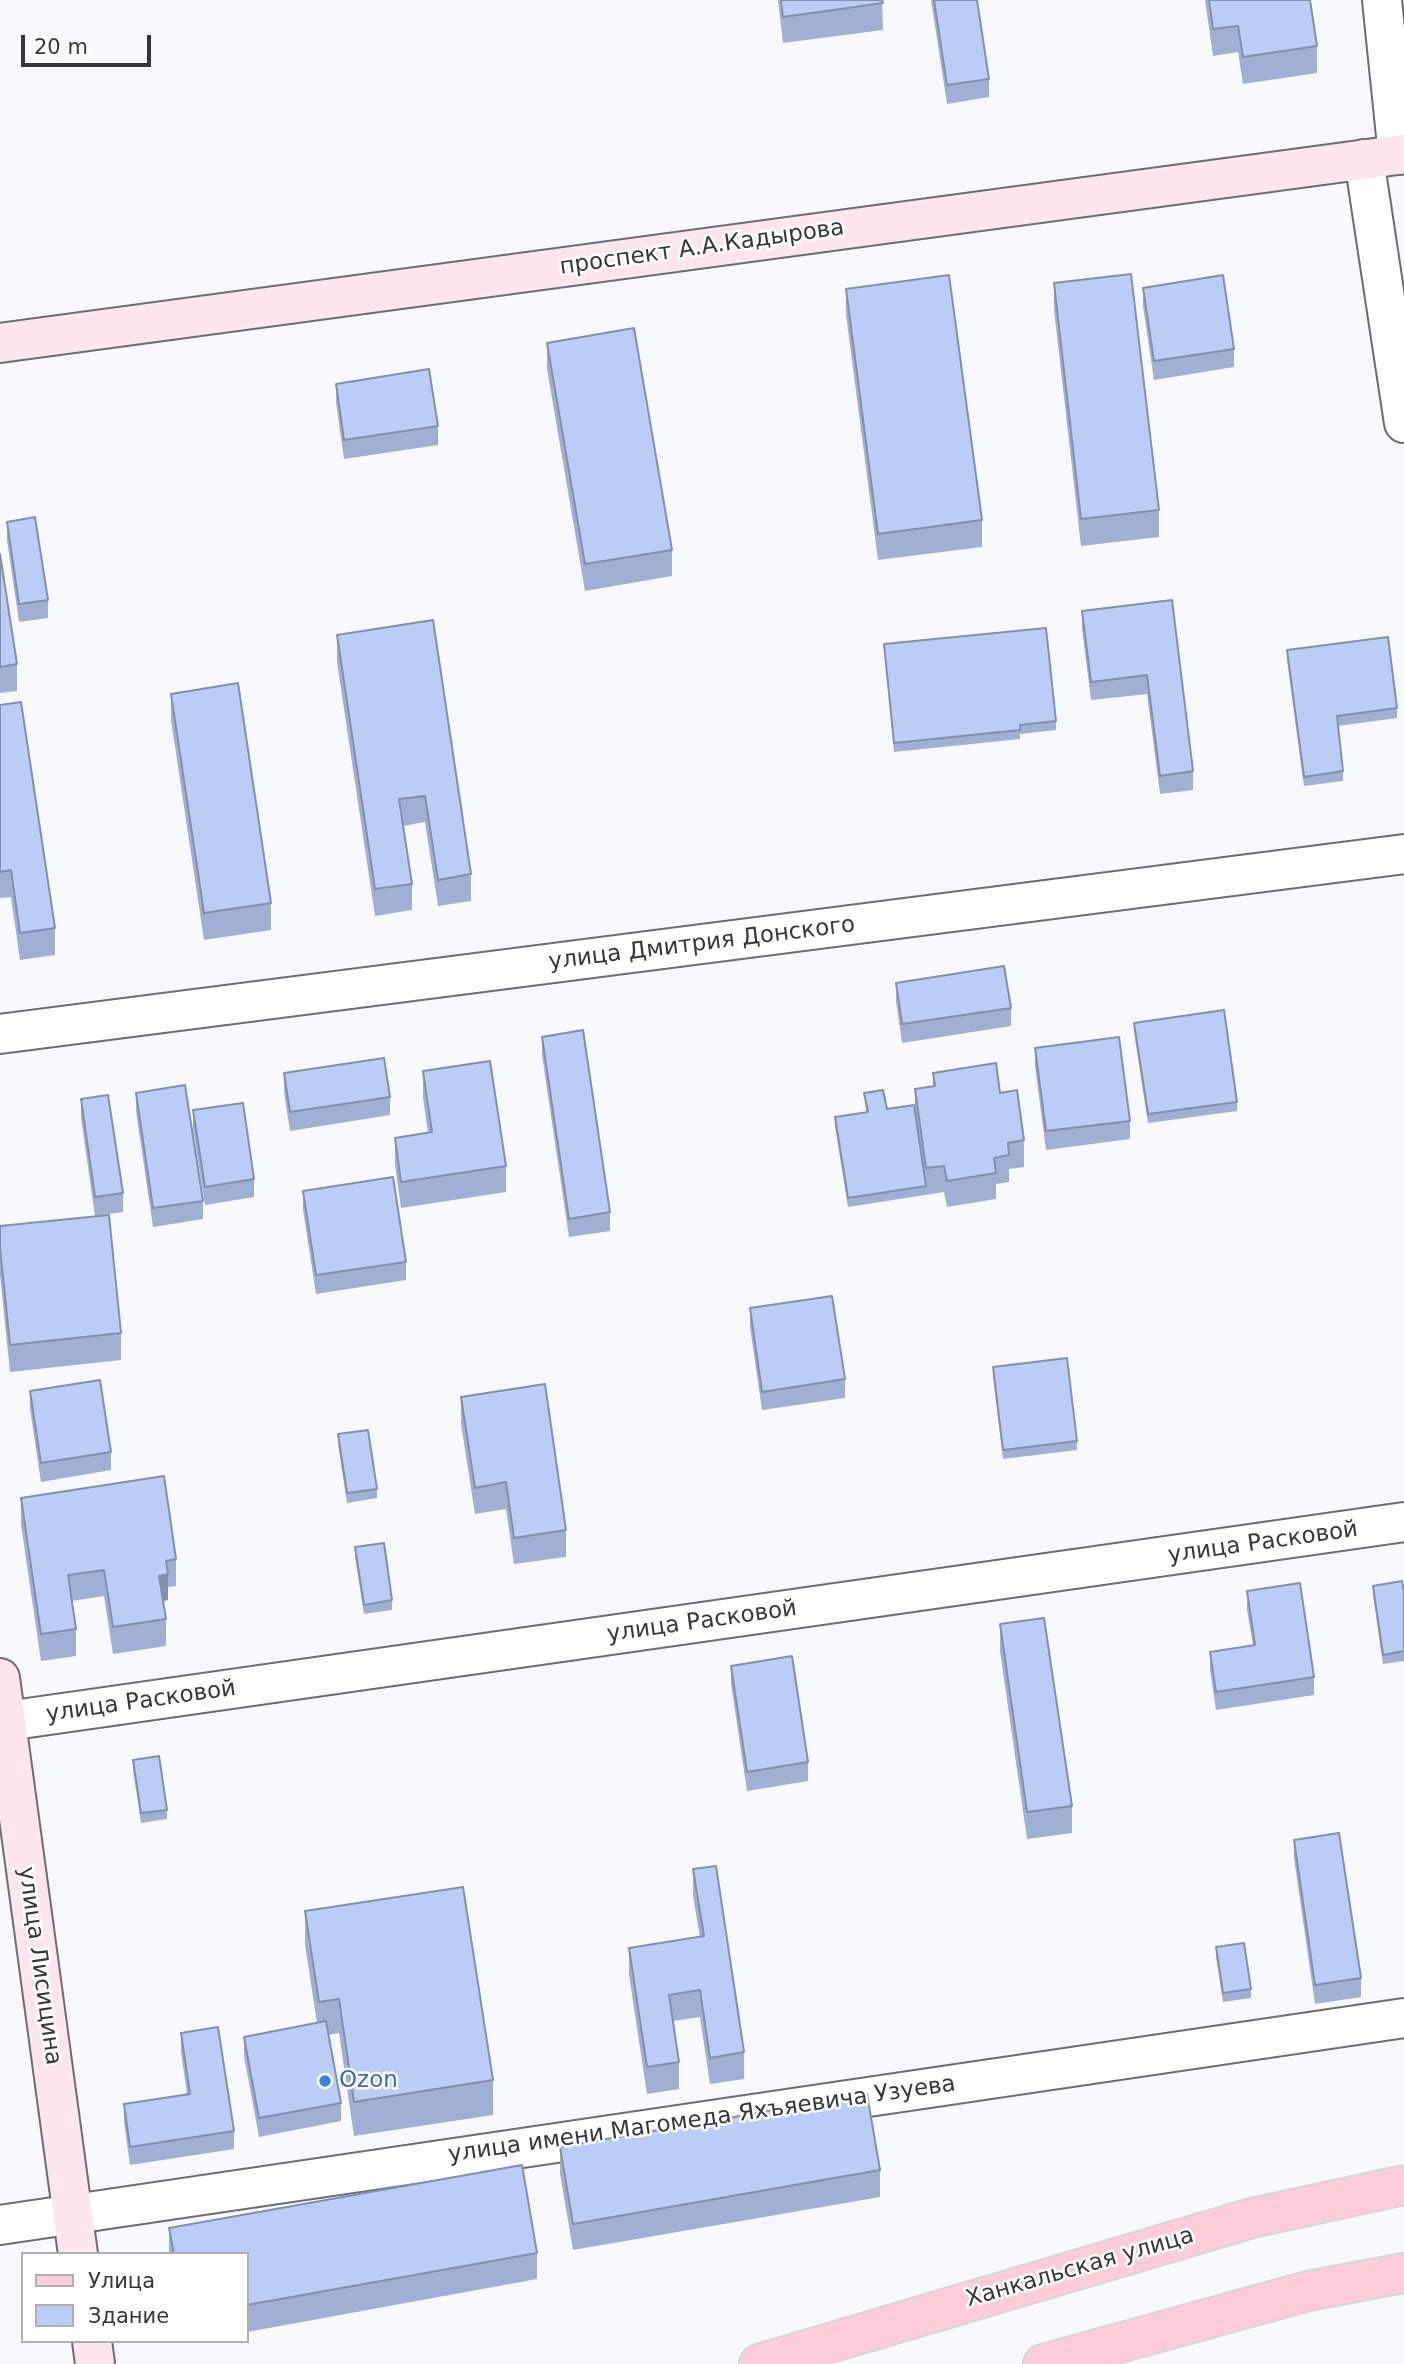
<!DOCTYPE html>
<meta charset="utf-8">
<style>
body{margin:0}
#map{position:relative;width:1404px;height:2364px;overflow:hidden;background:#f8f9fd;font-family:"DejaVu Sans",sans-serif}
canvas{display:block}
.legend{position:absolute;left:21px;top:2252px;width:228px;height:91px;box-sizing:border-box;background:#fff;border:2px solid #afafb1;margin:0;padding:9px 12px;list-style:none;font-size:21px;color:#36373b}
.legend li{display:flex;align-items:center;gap:14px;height:35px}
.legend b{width:35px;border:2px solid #afafb1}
.scale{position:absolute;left:21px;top:35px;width:130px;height:32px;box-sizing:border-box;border:4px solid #36373b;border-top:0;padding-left:9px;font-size:21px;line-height:24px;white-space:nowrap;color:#36373b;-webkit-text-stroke:5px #fff;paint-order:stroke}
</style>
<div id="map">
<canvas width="1404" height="2364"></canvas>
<ul class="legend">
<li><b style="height:9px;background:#fdcdd9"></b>Улица</li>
<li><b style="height:19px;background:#bacdf6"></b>Здание</li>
</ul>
<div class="scale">20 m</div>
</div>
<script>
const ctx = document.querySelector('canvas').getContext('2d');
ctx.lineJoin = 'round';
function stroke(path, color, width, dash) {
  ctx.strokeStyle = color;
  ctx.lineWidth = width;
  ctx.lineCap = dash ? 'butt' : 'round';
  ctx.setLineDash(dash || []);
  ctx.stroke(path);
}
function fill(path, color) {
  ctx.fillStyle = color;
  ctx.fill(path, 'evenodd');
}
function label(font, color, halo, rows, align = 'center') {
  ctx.font = font + ' "DejaVu Sans",sans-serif';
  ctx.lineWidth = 5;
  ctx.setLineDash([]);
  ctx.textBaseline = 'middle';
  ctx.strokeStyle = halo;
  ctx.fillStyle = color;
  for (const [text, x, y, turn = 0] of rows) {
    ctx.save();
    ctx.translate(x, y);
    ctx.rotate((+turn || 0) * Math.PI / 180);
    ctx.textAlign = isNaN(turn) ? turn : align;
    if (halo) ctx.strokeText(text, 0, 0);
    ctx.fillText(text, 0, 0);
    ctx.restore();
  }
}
const street = new Path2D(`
 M1382,0l16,155
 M1364,159l40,264
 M0,1034l1404,-180
 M0,1722l1404,-200
 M0,2225l1404,-207`);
const secondary = new Path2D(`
 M0,343l1404,-189
 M0,1678l78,576
 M92,2341l3,23`);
const primary = new Path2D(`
 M759,2364l493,-146 152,-33
 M1043,2364l265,-73 96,-18`);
const wall = new Path2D(`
 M778,0h104l1,30 -100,13z
 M931,0h46l12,79v18l-42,7z
 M1205,0h105l7,46v27l-74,11 -5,-32 -25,4z
 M1054,283l105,227v27l-78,9 -27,-236z
 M1143,288l91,61v18l-80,13 -11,-74z
 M846,289l136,231v27l-104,13 -32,-245z
 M547,343l125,207v26l-87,15 -38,-222z
 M336,384l102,42v19l-94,14 -8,-57z
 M7,522l41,78v18l-29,4 -12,-82z
 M0,554l17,110v27l-17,2z
 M1172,600l21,171v19l-33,4 -13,-100 -56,6 -9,-71v-18z
 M337,635l134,239v27l-33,5 -13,-84 -22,4 9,58v26l-37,6 -38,-254z
 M884,644l172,77v9l-36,4v5l-126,13z
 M1287,650l110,58v10l-59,8 5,45v10l-39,5 -17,-126z
 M171,694l100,209v27l-67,10 -33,-220z
 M0,705l55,223v27l-35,5 -9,-63 -11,1z
 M896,983l115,25v18l-109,17 -6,-42z
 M1134,1023l103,79v9l-89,12 -14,-91z
 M542,1037l68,175v19l-41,6 -27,-182z
 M1035,1048l95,73v18l-84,11 -11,-84z
 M423,1071l83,95v26l-105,16 -6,-43v-27l33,-5 -5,-35z
 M284,1073l106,24v18l-100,16 -6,-39z
 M933,1073l67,20 24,47v27l-15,2v13l-13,2v15l-49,8 -3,-15 -96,15 -13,-81v-9l31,-5 -2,-19 23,16 28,-2v-18l18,-2z
 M136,1093l67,108v18l-50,8 -17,-116z
 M81,1099l42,94v19l-28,4 -14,-98z
 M193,1110l61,69v18l-49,8 -12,-76z
 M303,1191l103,71v18l-90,14 -13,-84z
 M0,1226l121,107v27l-111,12 -10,-97z
 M750,1308l95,71v19l-83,12 -12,-83z
 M993,1367l84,74v9l-74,9 -10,-83z
 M30,1391l81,61v18l-70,12 -11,-73z
 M461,1397l105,133v27l-52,7 -8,-55 -31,5 -14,-90z
 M338,1434l39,55v9l-30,5 -9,-59z
 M21,1498l155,61v27l-8,1v13l-5,1 3,18v27l-53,8 -9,-58 -32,5 4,28v27l-35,5 -20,-136z
 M355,1547l37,53v10l-28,4 -9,-57z
 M1373,1586l31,6v69l-21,3 -10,-69z
 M1247,1591l67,86v18l-98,15 -6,-40v-18l43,-7 -6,-35z
 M1000,1624l72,182v27l-45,6 -27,-188z
 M731,1666l77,96v19l-61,10 -16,-107z
 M133,1760l34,50v9l-26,4 -8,-53z
 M1294,1840l67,138v19l-46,7 -21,-146z
 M693,1869l51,183v27l-34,5 -10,-67 -27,4 6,41v27l-32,5 -18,-119v-27l71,-11 -7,-41z
 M305,1911l188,169v35l-139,21 -15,-103 -11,2 13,68v18l-82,16 -15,-81v-19l73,-14 -12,-78z
 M1216,1947l35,42v9l-28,4 -7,-45z
 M181,2033l53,98v18l-104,16 -6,-43v-18l63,-10 -6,-42z
 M560,2147l320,23v27l-307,53 -13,-76z
 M169,2228l368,25v26l-290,53v-78h-78z`);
const shadedWall = new Path2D(`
 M168,1574v26l-9,2v-26z`);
const building = new Path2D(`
 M781,0h101l1,3 -100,14z
 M934,0h43l12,79 -42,6z
 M1209,0h101l7,46 -74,11 -5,-31 -25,3z
 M1131,274l28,236 -78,9 -27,-236z
 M949,275l33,245 -104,14 -32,-245z
 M1223,275l11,74 -80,12 -11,-73z
 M634,328l38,222 -87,14 -38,-221z
 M429,369l9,57 -94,14 -8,-56z
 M35,517l13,83 -29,4 -12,-82z
 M0,554l17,110 -17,3z
 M1172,600l21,171 -33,5 -13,-101 -56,7 -9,-71z
 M433,620l38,254 -33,6 -13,-84 -26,3 13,85 -37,5 -38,-254z
 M1046,628l10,93 -36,4v5l-126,13 -10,-99z
 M1388,637l9,71 -60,8 6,55 -39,6 -17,-127z
 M238,683l33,220 -67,10 -33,-219z
 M21,702l34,226 -35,5 -9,-63 -11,2v-167z
 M1004,966l7,42 -109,16 -6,-41z
 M1224,1010l13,92 -89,12 -14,-91z
 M583,1030l27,182 -41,7 -27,-182z
 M1119,1037l11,84 -84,10 -11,-83z
 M384,1058l6,39 -100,15 -6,-39z
 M490,1061l16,105 -105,16 -6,-44 37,-6 -9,-61z
 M996,1063l4,30 17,-3 7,50 -16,3 1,12 -15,3 2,15 -49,8 -3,-15 -18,2 -11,-79 20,-3 -2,-13z
 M185,1085l18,116 -50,7 -17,-115z
 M883,1090l4,19 27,-4 12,81 -78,12 -13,-81 33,-5 -4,-19z
 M108,1095l15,98 -28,4 -14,-98z
 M243,1103l11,76 -49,8 -12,-77z
 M393,1177l13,85 -90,13 -13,-84z
 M109,1215l12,118 -111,12 -10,-97v-22z
 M832,1296l13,83 -83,13 -12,-84z
 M1067,1358l10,83 -74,9 -10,-83z
 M100,1380l11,72 -70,11 -11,-72z
 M545,1384l21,146 -52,8 -8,-56 -31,6 -14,-91z
 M368,1430l9,59 -30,4 -9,-59z
 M164,1476l12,83 -10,2 2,13 -9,2 7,43 -53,8 -9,-57 -36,5 8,54 -35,5 -20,-136z
 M384,1543l8,57 -28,5 -9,-58z
 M1402,1581l2,11v59l-21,4 -10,-69z
 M1300,1583l14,94 -98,15 -6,-40 45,-7 -8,-54z
 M1044,1618l28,188 -45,6 -27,-188z
 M792,1656l16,106 -61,10 -16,-106z
 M159,1756l8,54 -26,3 -8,-53z
 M1339,1833l22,145 -46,7 -21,-145z
 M716,1866l28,186 -34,6 -10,-68 -31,5 10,67 -32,5 -18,-119 75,-12 -11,-67z
 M463,1887l30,193 -139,22 -15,-103 -20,3 -14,-91z
 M1244,1943l7,46 -28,4 -7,-46z
 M326,2021l15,82 -82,15 -15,-81z
 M218,2027l16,104 -104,16 -6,-43 66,-10 -9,-61z
 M867,2094l13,76 -307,54 -13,-77z
 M522,2165l15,88 -290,52v-51h-73l-5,-26z`);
const markers = [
 [325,2081,7,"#3f7fe0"]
];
const streetNames = [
 ["проспект А.А.Кадырова",702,248,-8],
 ["улица Дмитрия Донского",702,944,-7],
 ["улица Расковой",1263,1543,-8],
 ["улица Расковой",702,1622,-8],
 ["улица Расковой",141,1702,-8],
 ["улица Лисицина",39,1966,82],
 ["улица имени Магомеда Яхъяевича Узуева",702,2120,-8],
 ["Ханкальская улица",1080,2268,-16]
];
const shopNames = [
 ["Ozon",339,2081]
];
stroke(street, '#6a6d76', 42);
stroke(secondary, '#6a6d76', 42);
stroke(primary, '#d7d7d8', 42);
stroke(street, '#fff', 38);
stroke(secondary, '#fee6ec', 38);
stroke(primary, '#fdcdd9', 38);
fill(wall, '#a0b0d4');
fill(shadedWall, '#8290ac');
fill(building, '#bacdf6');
stroke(building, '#8290ac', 2);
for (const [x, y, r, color] of markers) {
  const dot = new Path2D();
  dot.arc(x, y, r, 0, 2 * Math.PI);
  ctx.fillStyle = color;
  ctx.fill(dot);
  stroke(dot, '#fff', 2.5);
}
label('23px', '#36373b', '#fff', streetNames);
label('23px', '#366cbe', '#fff', shopNames, 'left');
</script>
